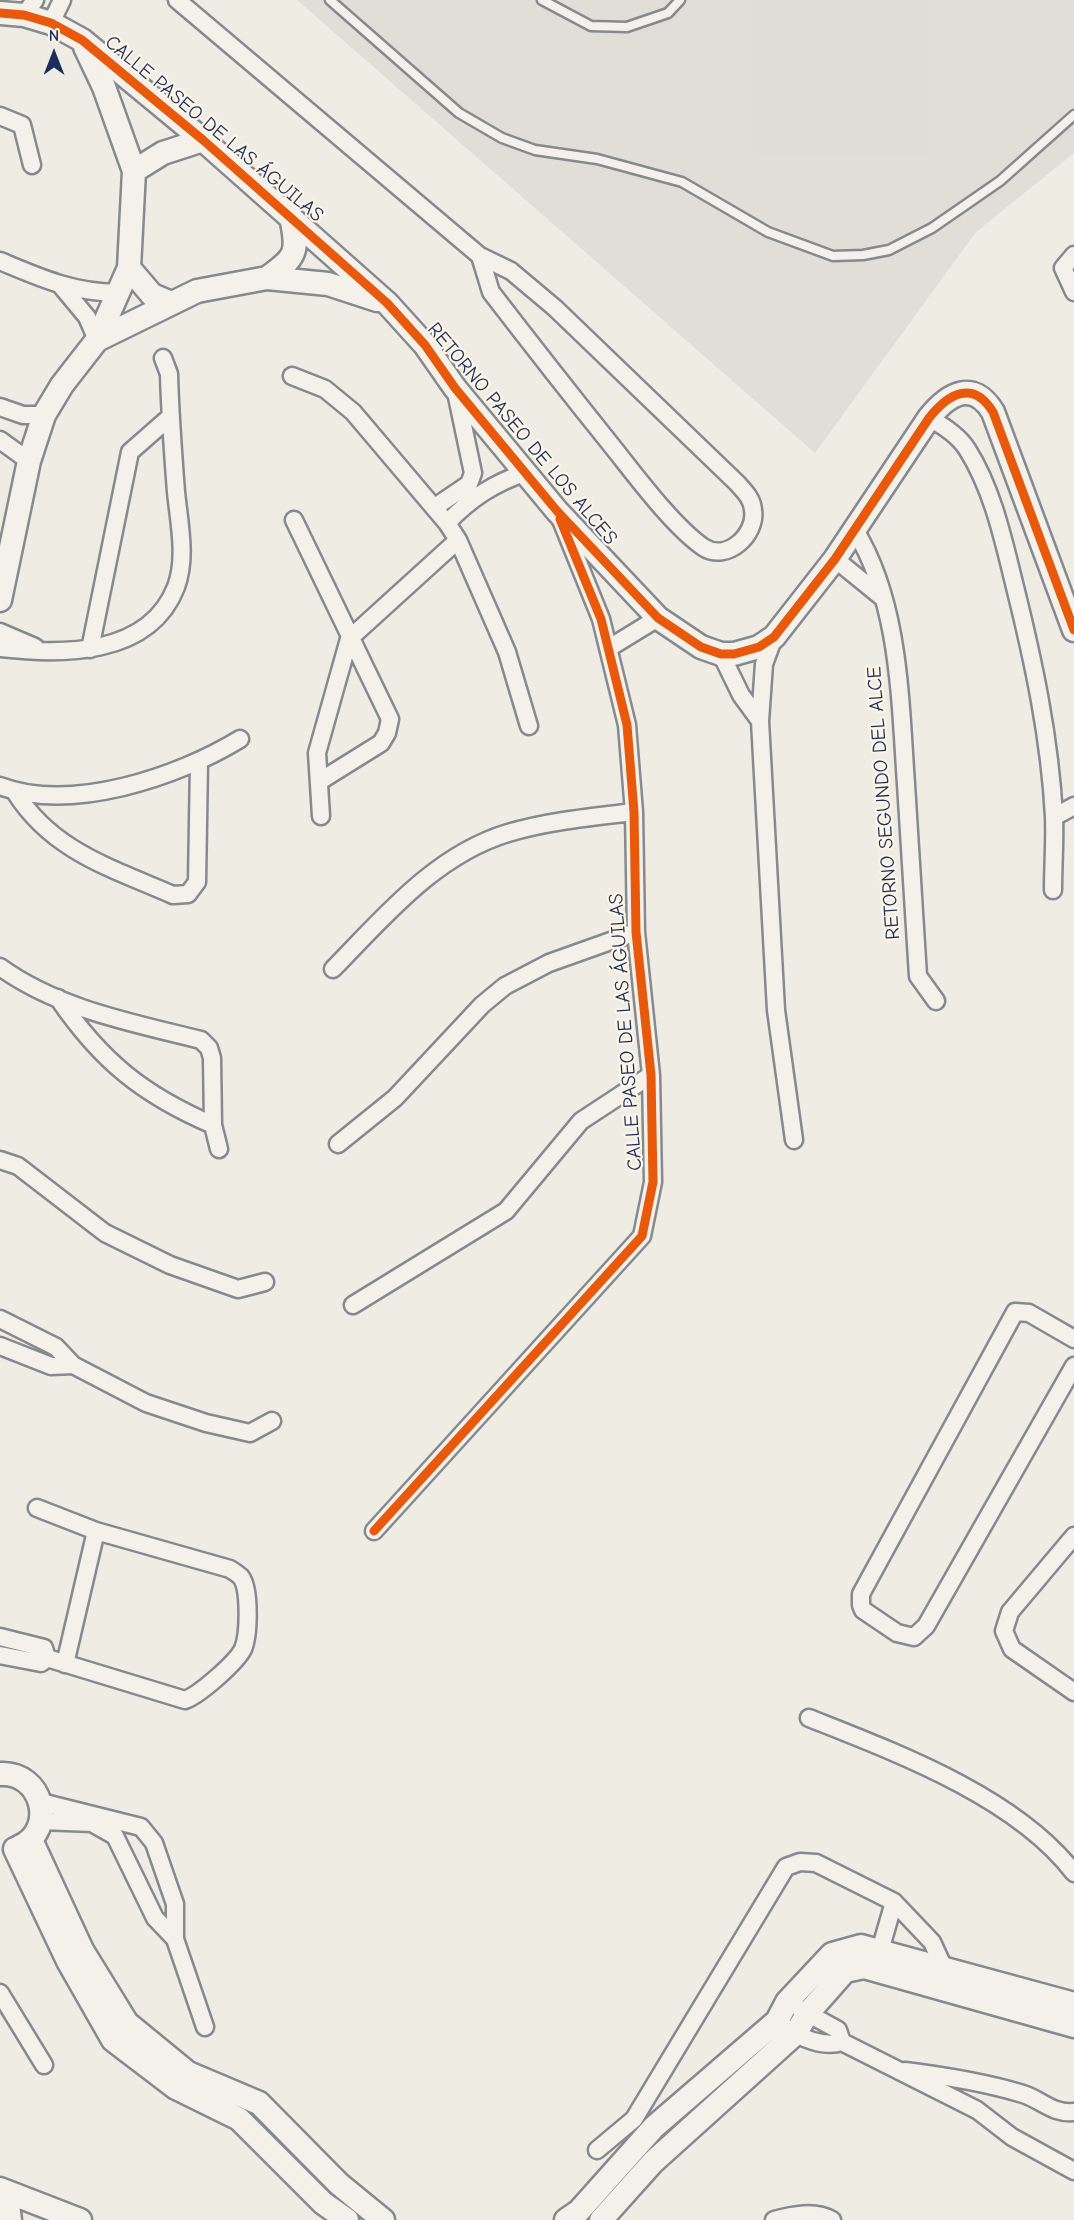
<!DOCTYPE html>
<meta charset="utf-8">
<style>
body{margin:0}
#map{position:relative;width:1074px;height:2220px;overflow:hidden;background:#efece4;font-family:"Comic Neue",sans-serif}
canvas{display:block}
.north{position:absolute;left:24px;top:24px;width:60px;height:60px;-webkit-text-stroke:4px #fcf5e5;paint-order:stroke;rotate:0deg;font-size:16px;font-weight:700;line-height:24px;text-align:center;color:#1b2f5e}
.north::after{content:'';display:block;margin:auto;width:21px;height:27px;background:#1b2f5e;clip-path:polygon(50% 0,100% 100%,50% 72%,0 100%)}
</style>
<div id="map">
<canvas width="1074" height="2220"></canvas>
<div class="north">N</div>
</div>
<script>
const ctx = document.querySelector('canvas').getContext('2d');
ctx.lineJoin = 'round';
function fill(path, color) {
  ctx.fillStyle = color;
  ctx.fill(path, 'evenodd');
}
function stroke(path, color, width, dash) {
  ctx.strokeStyle = color;
  ctx.lineWidth = width;
  ctx.lineCap = dash ? 'butt' : 'round';
  ctx.setLineDash(dash || []);
  ctx.stroke(path);
}
function label(font, color, halo, rows, align = 'center') {
  ctx.font = font + ' "Comic Neue",sans-serif';
  ctx.lineWidth = 4.5;
  ctx.setLineDash([]);
  ctx.textBaseline = 'middle';
  ctx.strokeStyle = halo;
  ctx.fillStyle = color;
  for (const [text, x, y, turn = 0] of rows) {
    ctx.save();
    ctx.translate(x, y);
    ctx.rotate((+turn || 0) * Math.PI / 180);
    ctx.textAlign = isNaN(turn) ? turn : align;
    if (halo) ctx.strokeText(text, 0, 0);
    ctx.fillText(text, 0, 0);
    ctx.restore();
  }
}
const built = new Path2D(`
 M297,0h777v153l-98,79 -161,221z`);
const green = new Path2D(`
 M753,0h180v154h-180z`);
const lane = new Path2D(`
 M330,0l129,113 43,25 33,12 62,9 85,23 86,50 65,24 30,-1 26,-5 43,-22 68,-47 74,-66
 M542,0l49,26 36,1 41,-14 12,-13`);
const street = new Path2D(`
 M177,0l303,256 31,15 44,37 182,175c7,8 15,15 16,27 4,24 -26,53 -50,37 -31,-22 -67,-71 -91,-101 -41,-51 -81,-102 -121,-154l-11,-36
 M24,15l11,-15
 M51,23l11,-23
 M0,116l22,9 10,40
 M1074,255l-11,13 11,24
 M0,261c41,17 71,31 117,32
 M62,287l25,30 10,23
 M292,376l33,13 28,23 94,111 11,17 49,112 22,74
 M0,407l23,8h21
 M929,418c15,8 29,17 38,31 25,39 36,89 47,134 19,76 36,155 40,234 1,24 -1,49 -1,73
 M0,440l29,21
 M435,507l34,-23 4,-11 -17,-81
 M294,520l96,199 -3,14 -6,10 -61,38
 M447,523c24,-25 47,-40 80,-51
 M855,530c45,74 45,170 51,254 4,64 8,128 12,192l18,25
 M835,559l48,39
 M0,632l35,15
 M774,637l-10,27 -4,57 16,289 18,130
 M0,648c60,7 149,9 176,-61 11,-29 3,-65 0,-95 -3,-39 -6,-79 -7,-118l-6,-16
 M609,648l49,-30
 M90,649l40,-197 41,-36
 M721,654l20,41 19,26
 M0,786c71,27 178,-9 240,-47
 M15,792c37,59 96,76 158,103l15,-1 9,-12 2,-120
 M321,816l-4,-63 32,-114 109,-99
 M1054,817l20,-11
 M0,967c58,42 133,56 201,73l8,8 3,10 1,67 6,24
 M333,969c51,-52 102,-114 175,-136 40,-12 84,-16 126,-21
 M58,998c43,63 85,97 155,127
 M338,1144l57,-46 87,-93 23,-19 44,-23 87,-31
 M0,1160l18,6 87,67 65,32 68,24 27,-7
 M353,1305l153,-94 75,-90 70,-46
 M0,1319l56,28 17,18 73,38 60,20 44,10 22,-12
 M1074,1339l-45,-26 -14,-1 -154,282v11l2,5 34,23 17,4 12,-11 148,-260
 M0,1346l51,20 22,-1
 M37,1508l59,23 134,38c3,2 8,5 11,8 9,12 8,58 2,72 -7,14 -44,46 -58,51l-138,-42
 M374,1531l268,-295 11,-54 -2,-107 -15,-143 -2,-120 -7,-87 -26,-106 -40,-99
 M1074,1536l-64,76 -6,19 8,18 62,43
 M0,1637l44,11 3,10
 M0,1655l41,8 6,-5
 M65,1664l31,-133
 M809,1718c88,35 207,79 265,155
 M41,1802l100,25 13,16 21,61v35l30,88
 M41,1821l51,2 23,13 40,82 20,21
 M877,1961l17,-59
 M0,1993l44,72
 M800,2009l38,21 4,12
 M786,2028c15,10 38,20 56,14l135,68 35,27 62,34
 M905,2071c40,5 79,11 118,23 19,6 29,20 51,18
 M597,2150l37,-31 152,-252 14,-5 16,1 78,39 38,40 12,26 1,7
 M774,2220c18,-5 41,-10 58,0`);
const secondary = new Path2D(`
 M0,13l24,2 27,8 31,17 121,100 184,163 38,42 30,43 102,123 101,107 43,29 20,7h13l25,-7 15,-10 61,-78 94,-141c19,-24 44,-39 64,-6l81,218
 M134,171l29,-18 40,-13
 M129,268l23,27 19,8
 M267,278c29,-21 32,-25 24,-61
 M97,340l100,-49 70,-13 61,6 49,16
 M0,600l29,-139 15,-46 18,-30 35,-45 32,-72 5,-97 -30,-84 -19,-40
 M0,1774c42,-3 58,56 19,73
 M31,1840l51,110 45,73 61,50 71,30 80,81 44,36
 M15,1849l53,112 45,79 63,48 63,31 84,84 24,17
 M0,2189l80,31
 M0,2194l8,11 2,15
 M566,2220l13,-9 75,-84 123,-106 10,-19 45,-48 29,-8 213,58
 M601,2220l52,-58 142,-128 13,-21 37,-42 19,-4 210,59`);
const cycleway = new Path2D(`
 M0,13l24,2 27,8 31,17 121,100 184,163 38,42 30,43 102,123 101,107 43,29 20,7h13l25,-7 15,-10 61,-78 94,-141c19,-24 44,-39 64,-6l81,218
 M374,1531l268,-295 11,-54 -2,-107 -15,-143 -2,-120 -7,-87 -26,-106 -41,-100`);
const streetNames = [
 ["CALLE PASEO DE LAS ÁGUILAS",214,129,40],
 ["RETORNO PASEO DE LOS ALCES",522,434,50],
 ["RETORNO SEGUNDO DEL ALCE",884,803,-94],
 ["CALLE PASEO DE LAS ÁGUILAS",626,1032,-94]
];
fill(built, '#e0ded7');
fill(green, '#e0ddd7');
stroke(lane, '#86898e', 13);
stroke(street, '#86898e', 21);
stroke(secondary, '#86898e', 27);
stroke(lane, '#f4f1eb', 8);
stroke(street, '#f4f1eb', 16);
stroke(secondary, '#f4f1eb', 22);
stroke(cycleway, '#e8590c', 9);
label('20px', '#1b2f5e', '#fcf5e5', streetNames);
</script>
